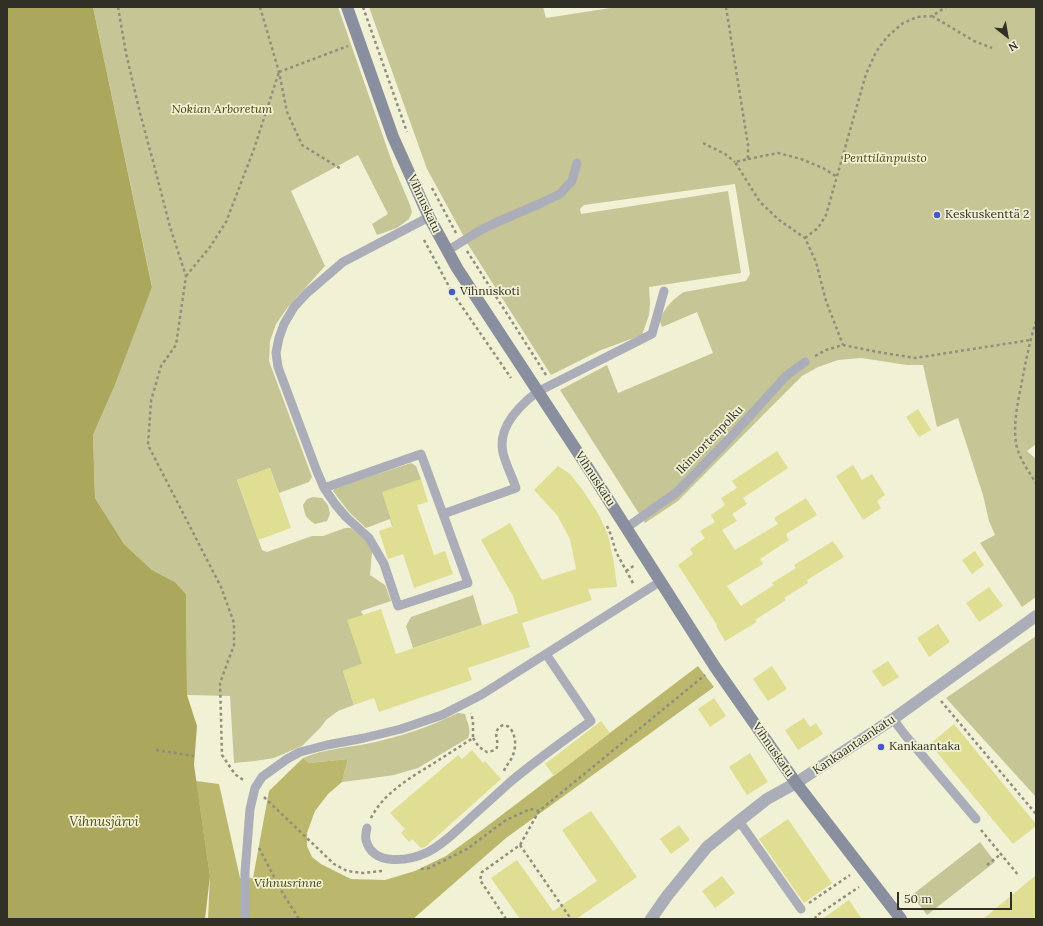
<!DOCTYPE html>
<meta charset="utf-8">
<style>
body{margin:0}
#map{position:relative;width:1043px;height:926px;overflow:hidden;background:#f1f1d5;font-family:Lora,serif}
canvas{display:block}
.frame{position:absolute;inset:0;border:8px solid #313026;pointer-events:none}
.north{position:absolute;left:987px;top:16px;width:40px;height:40px;-webkit-text-stroke:3px #f1f1d5;paint-order:stroke;rotate:149deg;font-size:11px;font-weight:700;line-height:16px;text-align:center;color:#313026}
.north::after{content:'';display:block;margin:auto;width:14px;height:18px;background:#313026;clip-path:polygon(50% 0,100% 100%,50% 72%,0 100%)}
.scale{position:absolute;left:897px;top:892px;width:115px;height:18px;box-sizing:border-box;border:2px solid #313026;border-top:0;padding-left:5px;font-size:12px;line-height:14px;white-space:nowrap;color:#313026;-webkit-text-stroke:3px #f1f1d5;paint-order:stroke}
</style>
<div id="map">
<canvas width="1043" height="926"></canvas>
<div class="frame"></div>
<div class="north">N</div>
<div class="scale">50 m</div>
</div>
<script>
const ctx = document.querySelector('canvas').getContext('2d');
ctx.lineJoin = 'round';
function fill(path, color) {
  ctx.fillStyle = color;
  ctx.fill(path, 'evenodd');
}
function stroke(path, color, width, dash) {
  ctx.strokeStyle = color;
  ctx.lineWidth = width;
  ctx.lineCap = dash ? 'butt' : 'round';
  ctx.setLineDash(dash || []);
  ctx.stroke(path);
}
function label(font, color, halo, rows, align = 'center') {
  ctx.font = font + ' Lora,serif';
  ctx.lineWidth = 3.5;
  ctx.setLineDash([]);
  ctx.textBaseline = 'middle';
  ctx.strokeStyle = halo;
  ctx.fillStyle = color;
  for (const [text, x, y, turn = 0] of rows) {
    ctx.save();
    ctx.translate(x, y);
    ctx.rotate((+turn || 0) * Math.PI / 180);
    ctx.textAlign = isNaN(turn) ? turn : align;
    if (halo) ctx.strokeText(text, 0, 0);
    ctx.fillText(text, 0, 0);
    ctx.restore();
  }
}
const green = new Path2D(`
 M93,7h245l55,158 17,40 2,7 -3,7 -12,9 -20,7 -5,-11 16,-10 -30,-59 -67,36 34,75 -37,41 -12,17 -6,17 -1,20 43,116 -3,5 -30,11 -9,-25 -33,12 25,70 5,2 45,-16h11l22,-8h6l15,12 6,12 -2,23 15,10 6,16 -30,10 2,4 -1,49 -19,7 11,34 -16,6 -12,9 -5,7 -19,19 -28,12 -19,3 -21,2 -4,-67 -43,-1 -1,-101 -11,-12 -23,-12 -28,-26 -29,-46 -2,-63 22,-50 37,-99z
 M369,7h174l3,11 71,-11h419v437l-9,7 9,8v138l-14,10 -42,-64 15,-8 -6,-14 -6,-26 -25,-77 -21,9 -14,-62h-16l-46,-7 -23,2 -20,7 -16,9 -32,32 -92,93 -33,22 -85,-133 47,-25 11,28 95,-40 -16,-41 -35,15 -3,-8c7,-11 13,-20 25,-27l62,-11 4,-7 -15,-90 -151,21 -4,4 1,5 147,-23 13,82 -92,14 1,17 -1,11 -7,20 -41,15 -50,25 -82,-129 -42,-77z
 M411,463l5,3 5,13 -17,44 -12,3 -2,-7 -24,9 -17,-16 -16,-21 2,-3z
 M313,497l9,1 6,7 2,9 -3,7 -12,3c-9,-6 -10,-8 -12,-19l4,-6z
 M473,595l9,30 -69,23 -7,-22 5,-9z
 M1036,636v161l-90,-99z
 M458,713l7,1c2,8 7,16 3,24l-50,30 -24,7 -28,4 -24,3 6,-23 -39,4 -6,-5c21,-9 41,-10 63,-14 31,-6 63,-17 92,-31z
 M980,842l15,20 -68,53 -15,-20z`);
const forest = new Path2D(`
 M698,666l16,21 -208,151 -93,81h-205l2,-43 -14,-95 23,3 21,94h13l16,-87 34,-33 6,5 39,-4 -6,23 -14,12 -13,17 -8,22v13l5,11 9,7 30,15 34,1 30,-9 31,-15 36,-26z`);
const water = new Path2D(`
 M7,7h86l59,280 -37,98 -22,50 2,63 29,46 28,26 23,12 11,12 1,101 10,31 -3,39 16,111 -5,43h-198z`);
const building = new Path2D(`
 M918,409l13,21 -12,7 -13,-20z
 M777,451l11,17 -45,30 4,6 -15,10 5,7 -15,9 13,20 43,-26 -4,-6 32,-20 11,17 -31,19 3,6 -29,19 3,5 -36,22 14,20 33,-21 -2,-2 24,-15 -2,-3 39,-24 11,16 -37,23 1,3 -24,15 2,2 -31,20 2,2 -32,19 -9,-15 1,-1 -39,-60 15,-11 -3,-5 15,-11 -5,-7 15,-9 -4,-7 14,-10 -4,-7 16,-10 -5,-7z
 M853,465l9,15 10,-6 13,21 -8,6 4,7 -18,12 -27,-44z
 M558,466l12,8 12,15 17,26 9,20 6,28 3,24 -29,2 4,11 -70,23 8,24 -62,21 4,12 -93,32 -5,-14 -20,7 -11,-34 19,-7 -15,-44 34,-11 15,45 122,-41 -5,-17 -32,-56 29,-17 32,57 34,-11 -6,-30 -13,-24 -23,-25z
 M270,468l21,60 -33,12 -21,-60z
 M421,479l7,23 -11,3 17,50 11,-4 8,23 -39,14 -11,-34 -15,5 -9,-28 14,-5 -11,-34z
 M975,551l9,14 -12,9 -10,-14z
 M989,587l14,19 -24,16 -13,-19z
 M938,624l12,18 -21,15 -12,-19z
 M888,661l11,16 -16,10 -11,-16z
 M772,666l15,23 -19,12 -15,-22z
 M714,698l12,18 -16,11 -12,-18z
 M804,718l6,9 6,-4 7,11 -25,16 -13,-20z
 M601,721l9,12 -56,43 -9,-12z
 M954,724l82,100v2l-23,18 -83,-100z
 M472,750l11,13 2,-2 16,18 -76,68 -4,1 -9,-9 -3,3 -8,-9 4,-4 -15,-16 68,-58 4,4z
 M750,753l18,29 -21,13 -18,-28z
 M591,811l46,66 -61,42h-56l-29,-41 26,-18 36,51 44,-30 -35,-51z
 M788,819l44,64 -28,20 -45,-64z
 M679,825l11,15 -19,14 -11,-15z
 M1036,875v44h-53z
 M722,876l13,17 -20,15 -13,-17z
 M849,900l13,19h-40z`);
const path = new Path2D(`
 M118,7l8,46 14,60 14,52 16,62 16,49 -10,69 -15,21 -10,35 -3,44 73,142 13,36v22l-14,38 2,72 10,15 4,5 9,6
 M260,7l19,65 8,40 15,33 39,24
 M363,7l44,125
 M726,7l22,138v14l-13,3 25,40 19,18 26,18 11,24 10,39 17,44
 M932,16l42,25 18,7
 M279,72l69,-26
 M703,143l22,11 10,8
 M748,159l30,-6 23,6 22,9 14,9
 M432,188l24,45
 M805,238l13,-10 8,-13 40,-141 10,-22 11,-15 16,-14 14,-6 15,-1 14,-9
 M424,240l28,52 59,86
 M467,251l79,124
 M186,276l24,-29 16,-25 28,-73 25,-77
 M1036,321c-6,19 -10,39 -14,60 -4,21 -10,45 -5,67 4,13 12,24 19,35
 M815,356l11,-6 17,-5 35,7 37,6 115,-18
 M607,526l4,9 5,17 18,33
 M626,571l9,-6
 M941,701l95,113
 M473,738l6,9 8,5c3,-1 9,-1 10,-5 2,-7 -5,-15 4,-21 2,-1 4,-1 6,0 3,1 5,5 6,7 4,9 2,20 -3,28 -2,3 -5,6 -6,10
 M156,750l38,6
 M264,797l70,67 13,7 16,2 19,-2
 M371,818c12,-24 37,-39 60,-53 14,-9 28,-18 42,-27v-17l-2,-8
 M981,830l38,46
 M520,845l51,74
 M259,848l23,44 17,27
 M987,865l14,-11
 M421,869l8,-1 38,-19 39,-29 24,-11 9,2
 M809,903l41,-28
 M506,919l-26,-39 2,-8 38,-27 19,-34 166,-136
 M815,919l1,-3 43,-29`);
const lane = new Path2D(`
 M429,217l-86,45 -36,31 -13,14 -10,17 -5,14 -3,15 2,14 38,102 8,19 11,16 11,13 23,21 15,26 14,42 70,-23 -25,-69 73,-26c-4,-12 -10,-23 -13,-35 -6,-25 16,-47 34,-61l115,-58 12,-43
 M447,251l32,-20 16,-8 44,-19 21,-10 12,-13 5,-18
 M324,488l97,-34 22,60
 M626,528l51,-36 51,-52 58,-64 19,-14
 M893,719l12,16 71,84
 M739,821l62,88
 M367,828c-1,4 -2,8 -1,12 7,27 43,21 62,12 14,-7 25,-18 36,-28 15,-14 30,-27 45,-41 26,-22 54,-42 82,-62l-45,-67
 M245,919v-47l5,-63 5,-21 7,-11 25,-18 13,-7 27,-7 37,-7 37,-9 41,-14 39,-20 180,-114`);
const street = new Path2D(`
 M651,919l16,-23 40,-49 32,-26 28,-22 29,-16 97,-64 143,-103`);
const secondary = new Path2D(`
 M347,7l46,130 36,80 28,51 133,203 125,196 81,116 105,136`);
const markers = [
 [937,215,4,"#4659cd"],
 [452,292,4,"#4659cd"],
 [881,747,4,"#4659cd"]
];
const parkNames = [
 ["Nokian Arboretum",222,110],
 ["Penttilänpuisto",885,159],
 ["Vihnusrinne",288,884]
];
const streetNames = [
 ["Vihnuskatu",424,204,65],
 ["Ikinuortenpolku",710,440,-46],
 ["Vihnuskatu",595,479,57],
 ["Kankaantaankatu",854,745,-34],
 ["Vihnuskatu",773,750,55]
];
const poiNames = [
 ["Keskuskenttä 2",945,215],
 ["Vihnuskoti",460,292],
 ["Kankaantaka",889,747]
];
const waterNames = [
 ["Vihnusjärvi",104,822]
];
fill(green, '#c6c596');
fill(forest, '#bbb86e');
fill(water, '#aba75d');
fill(building, '#e0de92');
stroke(path, '#8f8f7c', 2.5, [3, 3]);
stroke(lane, '#abaeb9', 9);
stroke(street, '#abaeb9', 12);
stroke(secondary, '#8a8f9f', 12);
for (const [x, y, r, color] of markers) {
  const dot = new Path2D();
  dot.arc(x, y, r, 0, 2 * Math.PI);
  ctx.fillStyle = color;
  ctx.fill(dot);
  stroke(dot, '#f1f1d5', 1.5);
}
label('italic 12px', '#484509', '#f1f1d5', parkNames);
label('12px', '#313026', '#f1f1d5', streetNames);
label('12px', '#313026', '#f1f1d5', poiNames, 'left');
label('italic 13px', '#524f17', '#f1f1d5', waterNames);
</script>
